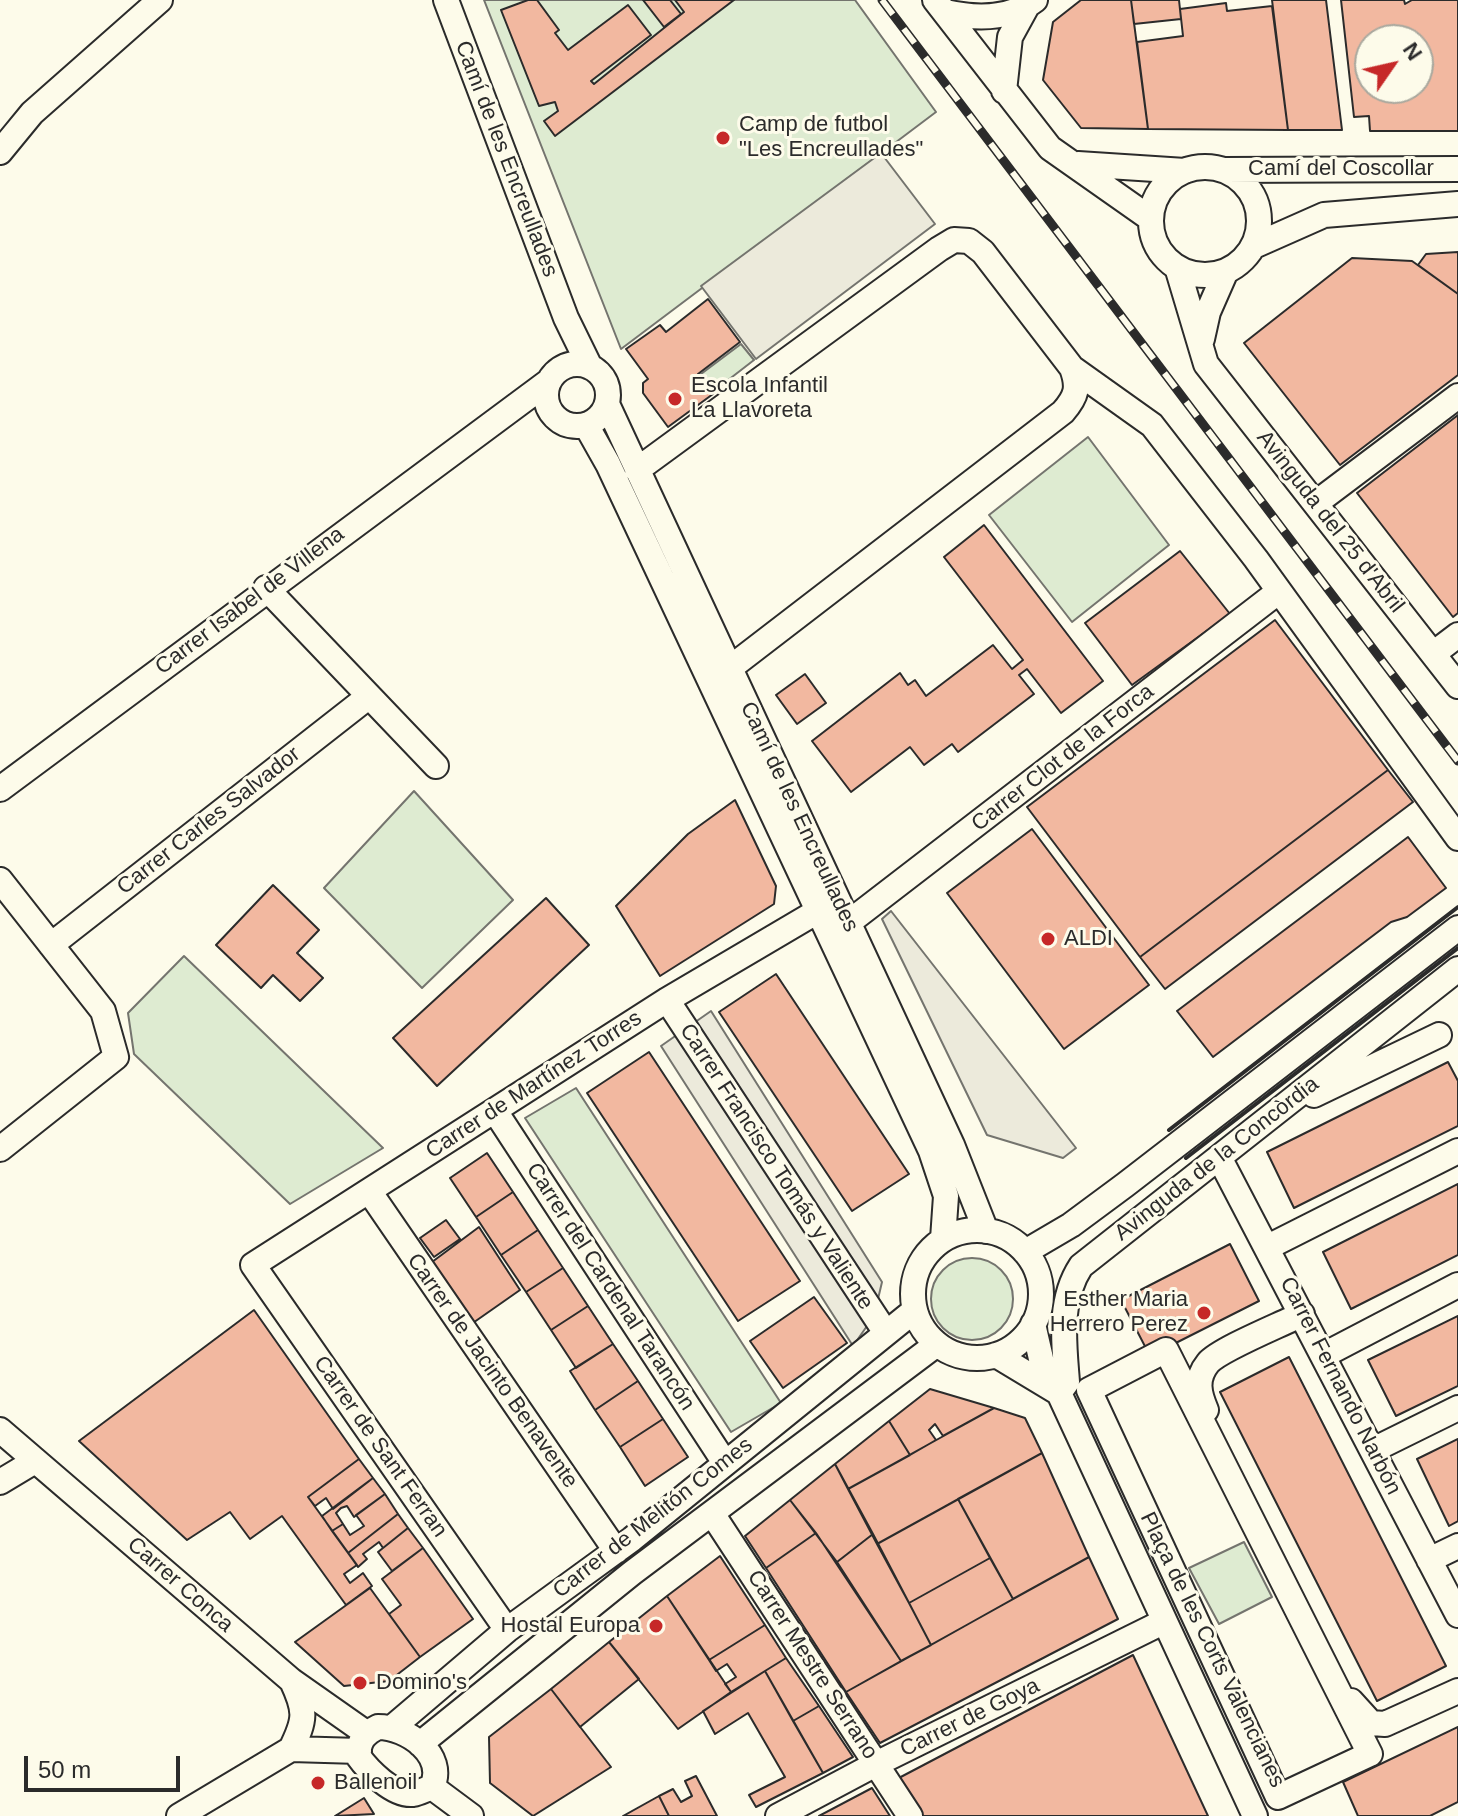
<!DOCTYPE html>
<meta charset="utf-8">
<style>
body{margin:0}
#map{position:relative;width:1458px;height:1816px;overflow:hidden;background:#fdfbea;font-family:Helvetica,sans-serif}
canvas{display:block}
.north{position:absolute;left:1354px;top:24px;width:80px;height:80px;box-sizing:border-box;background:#fdfbea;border:2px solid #a9a89e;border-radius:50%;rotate:56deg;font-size:22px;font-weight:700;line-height:32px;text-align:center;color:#2b2b2b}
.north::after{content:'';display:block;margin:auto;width:28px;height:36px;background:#c62828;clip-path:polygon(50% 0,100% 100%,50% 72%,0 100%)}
.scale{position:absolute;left:24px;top:1756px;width:156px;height:36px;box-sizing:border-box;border:4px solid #2b2b2b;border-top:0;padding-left:10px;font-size:24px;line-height:28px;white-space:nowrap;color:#2b2b2b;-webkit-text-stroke:6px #fdfbea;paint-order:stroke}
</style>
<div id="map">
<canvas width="1458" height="1816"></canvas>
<div class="north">N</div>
<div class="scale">50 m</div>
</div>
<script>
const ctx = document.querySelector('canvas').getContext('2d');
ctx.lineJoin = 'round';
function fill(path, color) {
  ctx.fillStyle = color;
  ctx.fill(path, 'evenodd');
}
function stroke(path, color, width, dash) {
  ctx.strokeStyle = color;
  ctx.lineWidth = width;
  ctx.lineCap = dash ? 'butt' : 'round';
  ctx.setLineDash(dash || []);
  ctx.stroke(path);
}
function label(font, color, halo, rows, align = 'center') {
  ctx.font = font + ' Helvetica,sans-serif';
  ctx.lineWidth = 6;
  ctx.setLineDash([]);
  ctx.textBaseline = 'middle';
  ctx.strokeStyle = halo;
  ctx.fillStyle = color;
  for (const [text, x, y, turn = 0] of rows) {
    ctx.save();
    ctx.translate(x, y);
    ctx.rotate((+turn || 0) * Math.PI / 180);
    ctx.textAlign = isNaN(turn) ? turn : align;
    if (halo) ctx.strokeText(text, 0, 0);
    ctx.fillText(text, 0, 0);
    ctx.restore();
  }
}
const green = new Path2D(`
 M484,0h371l81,112 -315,237z
 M741,344l13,16 -40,31 -13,-17z
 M1088,437l81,108 -97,77 -83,-107z
 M414,791l99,109 -91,88 -98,-100z
 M184,956l199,192 -93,56 -156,-150 -6,-41z
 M576,1088l205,315 -50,29 -206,-314z
 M931 1299a41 41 0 1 1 82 0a41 41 0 1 1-82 0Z
 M1244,1542l28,55 -53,27 -30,-56z`);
const parking = new Path2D(`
 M881,153l54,71 -179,135 -55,-73z
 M891,911l185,237 -13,10 -76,-23 -105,-216z
 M711,1011l171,271 -8,34 -21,30 -192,-300z`);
const building = new Path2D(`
 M528,0h9l22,30 -4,3 13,17 60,-45 23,30 -60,46 3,3 90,-72 -9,-12h59l-179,136 -11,-15 14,-10 -3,-9 -16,4 -38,-96z
 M643,0h27l11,14 -17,13z
 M1081,0h50l17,129 -67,-1 -38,-48 10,-58z
 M1131,0h48l2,19 -47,5z
 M1272,0h54l16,130h-54z
 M1341,0h63l1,4 7,-4h46v131h-88l-1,-15 -15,1zM1370,40h48v48h-48z
 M1226,3l1,8 45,-5 16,124 -140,-1 -11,-87 46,-6 -3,-27z
 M1458,252v42l-40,-29 8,-11z
 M1352,258l60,3 46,33v81l-118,90 -96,-122z
 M708,299l32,43 -42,32 15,20 -45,33 -25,-34v-10l5,-4 -22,-30 34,-24 6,7z
 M1458,415v198l-5,4 -96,-124z
 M984,525l119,156 -42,32 -34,-44 -8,6 15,19 -76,58 -6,-8 -28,21 -14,-18 -59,45 -39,-51 88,-68 8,12 7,-5 11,16 67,-51 19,24 11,-9 -79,-103z
 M1180,551l50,63 -98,71 -47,-62z
 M1275,620l113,150 -248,187 -113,-150z
 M805,674l21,29 -29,21 -21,-29z
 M1388,770l25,32 -248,187 -25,-32z
 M735,800l41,86 -2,18 -114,72 -44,-70 72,-72z
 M1032,829l117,156 -85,64 -117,-156z
 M1408,837l38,51 -39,29 -16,5 -178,135 -36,-46z
 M273,885l46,45 -22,23 26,25 -23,23 -27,-26 -12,13 -45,-43z
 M546,898l43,47 -152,141 -44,-48z
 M776,974l133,200 -57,37 -133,-199z
 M649,1052l151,229 -62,40 -151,-228z
 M1448,1062l10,19v45l-164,82 -27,-56z
 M487,1153l26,39 -37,25 -26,-39z
 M1458,1184v71l-107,54 -28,-57z
 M513,1192l25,38 -37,25 -25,-38z
 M446,1220l14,19 -26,18 -14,-19z
 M479,1227l41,63 -50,35 -42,-60z
 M538,1230l25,38 -37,24 -25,-37z
 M1230,1244l29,57 -109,55 -29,-56z
 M563,1268l25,38 -37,24 -25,-38z
 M814,1297l33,46 -64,45 -33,-47z
 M588,1306l25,38 -37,24 -25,-38z
 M254,1310l105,149 -51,38 49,68 -13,9 6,9 13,-10 9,13 -26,19 -64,-89 -32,23 -20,-27 -43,28 -108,-99z
 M1458,1316v70l-62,30 -28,-56z
 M613,1344l25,37 -43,29 -25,-39z
 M1289,1357l157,309 -69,35 -157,-309z
 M638,1381l25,38 -43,28 -25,-37z
 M930,1389l64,19 -51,28 -8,-12 -6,6 7,10 -26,15 -21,-34z
 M994,1408l31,10 17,35 -165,91 -29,-55z
 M663,1419l25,38 -43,29 -25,-39z
 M889,1421l21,34 -62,34 -13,-25z
 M1458,1439v82l-9,5 -32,-67z
 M1042,1453l47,104 -76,42 -55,-100z
 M359,1459l14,19 -40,31 -7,-11 -11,8 -7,-9z
 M835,1464l38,70 -36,28 -47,-62z
 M373,1478l12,16 -31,23 -7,-11 -6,2 -5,5 7,11 -11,7 -10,-15z
 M385,1494l13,20 -50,39 -16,-22 11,-7 7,11 14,-9 -8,-11z
 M958,1499l32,59 -81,45 -32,-59z
 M790,1500l26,33 -50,35 -21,-32z
 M398,1514l10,14 -25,20 -4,-6 -16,12 4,5 -9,8 -10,-14z
 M408,1528l15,20 -31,23 -14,-19z
 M816,1533l85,128 -55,31 -80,-124z
 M873,1534l58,111 -30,16 -64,-99z
 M423,1548l50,71 -53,38 -31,-43 12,-9 -19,-26z
 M720,1556l45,69 -56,35 -42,-64z
 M1089,1557l29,62 -238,124 -34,-51z
 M990,1558l23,41 -82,46 -22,-42z
 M370,1588l50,69 -31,24 -45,5 -49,-44z
 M667,1596l64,96 -53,37 -69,-87z
 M765,1625l21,33 -55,34 -6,-8 11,-7 -9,-13 -11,7 -7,-11z
 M609,1642l30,37 -59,48 -29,-38z
 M1133,1655l75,161h-289l-24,-36z
 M786,1658l33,48 -26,15 -28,-50z
 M765,1671l58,102 -67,34 -7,-12 36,-18 -37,-64 -33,21 -12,-23z
 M551,1689l60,78 -78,49 -43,-33 -1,-46z
 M819,1706l34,51 -30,16 -30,-52z
 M1458,1727v75l-28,14h-72l-15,-34z
 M696,1776l21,40h-48l-10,-20 14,-7 8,13 11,-6 -7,-15z
 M872,1788l18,28h-71z
 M659,1796l10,20h-46z
 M364,1798l10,16 -39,2z`);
const minor = new Path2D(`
 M446,0l120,318 24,49
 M935,0l115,148 101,71
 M945,12c31,7 64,8 90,-12
 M1004,91l6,-54 17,-31
 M0,152l32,-39 128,-113
 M1078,164l107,7
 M1151 221a54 54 0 1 1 108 0a54 54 0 1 1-108 0Z
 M1224,170l234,-1
 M1254,246l70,-31 134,-11
 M1177,267l29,97 252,322
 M1202,339l6,-27 18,-41
 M546 395a31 31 0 1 1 62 0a31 31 0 1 1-62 0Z
 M1072,368l80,57 104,134 202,279
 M607,404l345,741 34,86
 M586,425l22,39 323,687 15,45 -3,43
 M637,470l302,-221 15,-9 15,1 14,11 89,116c7,19 5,28 -9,44l-333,256
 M1316,503l142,-107
 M266,588l170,178
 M1433,654l25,-19
 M0,789l548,-407
 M0,880l103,131 13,46 -116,92
 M848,923l430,-331
 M51,945l317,-248
 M667,1000l219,333
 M1314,1095l125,-60
 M495,1111l230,352
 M1220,1159l238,456
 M369,1191l247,360
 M913 1294a64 64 0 1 1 128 0a64 64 0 1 1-128 0Z
 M1268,1247l190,-96
 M1025,1252l46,-27 54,-40 333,-257
 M1033,1324l9,39 17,30 8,-11c-3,-39 -9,-81 14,-116l377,-297
 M1166,1350l204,404 -92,43 -189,-407z
 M996,1355l63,38 196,423
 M1324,1355l134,-70
 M1206,1410c-7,-16 -11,-31 2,-47 12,-14 75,-39 94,-49
 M0,1430l292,251 74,52
 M1373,1450l85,-42
 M0,1482l35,-21
 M713,1515l197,301
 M1429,1560l29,-14
 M507,1630l-254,-365 414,-265 151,-89
 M1351,1701l20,22 14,1 73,-33
 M378,1727c29,0 69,28 54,60 -6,2 -13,6 -19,7 -20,2 -45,-24 -55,-38 1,-16 6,-22 20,-29z
 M393,1727l114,-97 125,-91 283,-229
 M420,1744l212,-171 305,-229
 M291,1749c15,-30 15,-38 1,-68
 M432,1787l39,29
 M179,1816l112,-67 68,2
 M778,1816l98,-52 287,-142`);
const rail = new Path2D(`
 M882,0l576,761`);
const wall = new Path2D(`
 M1169,1130l289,-223
 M1186,1158l272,-210`);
const markers = [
 [723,138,8,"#c62828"],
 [675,399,8,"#c62828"],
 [1048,939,8,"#c62828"],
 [1204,1313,8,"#c62828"],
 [656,1626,8,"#c62828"],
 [360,1683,8,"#c62828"],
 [318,1783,8,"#c62828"]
];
const poiNames = [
 ["Camp de futbol",739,125],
 ["\"Les Encreullades\"",739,150],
 ["Escola Infantil",691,386],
 ["La Llavoreta",691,411],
 ["ALDI",1064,939],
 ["Esther Maria",1188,1300,"right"],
 ["Herrero Perez",1188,1325,"right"],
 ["Hostal Europa",640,1626,"right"],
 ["Domino's",376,1683],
 ["Ballenoil",334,1783]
];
const streetNames = [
 ["Camí de les Encreullades",506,159,69],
 ["Camí del Coscollar",1341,169],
 ["Avinguda del 25 d'Abril",1330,522,52],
 ["Carrer Isabel de Villena",250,601,-37],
 ["Carrer Clot de la Forca",1063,758,-38],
 ["Camí de les Encreullades",799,817,65],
 ["Carrer Carles Salvador",209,821,-38],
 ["Carrer de Martínez Torres",534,1085,-33],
 ["Avinguda de la Concòrdia",1217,1159,-38],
 ["Carrer Francisco Tomás y Valiente",776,1167,57],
 ["Carrer del Cardenal Tarancón",610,1287,57],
 ["Carrer de Jacinto Benavente",492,1371,55],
 ["Carrer Fernando Narbón",1340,1386,63],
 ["Carrer de Sant Ferran",380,1447,55],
 ["Carrer de Melitón Comes",653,1518,-38],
 ["Carrer Conca",180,1585,41],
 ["Plaça de les Corts Valencianes",1212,1650,64],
 ["Carrer Mestre Serrano",812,1665,57],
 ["Carrer de Goya",970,1718,-26]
];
fill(green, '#deebd1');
stroke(green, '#74746e', 2);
fill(parking, '#eceadb');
stroke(parking, '#74746e', 2);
fill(building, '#f2b8a0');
stroke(building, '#2b2b2b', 2);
stroke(minor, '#2b2b2b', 28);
stroke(minor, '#fdfbea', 24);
stroke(rail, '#2b2b2b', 9);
stroke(rail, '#fdfbea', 6, [18]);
stroke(wall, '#2b2b2b', 4);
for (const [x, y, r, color] of markers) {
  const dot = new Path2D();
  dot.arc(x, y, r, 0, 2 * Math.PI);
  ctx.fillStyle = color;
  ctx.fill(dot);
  stroke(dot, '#fdfbea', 3);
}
label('22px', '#2b2b2b', '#fdfbea', poiNames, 'left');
label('22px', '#2b2b2b', '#fdfbea', streetNames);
</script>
